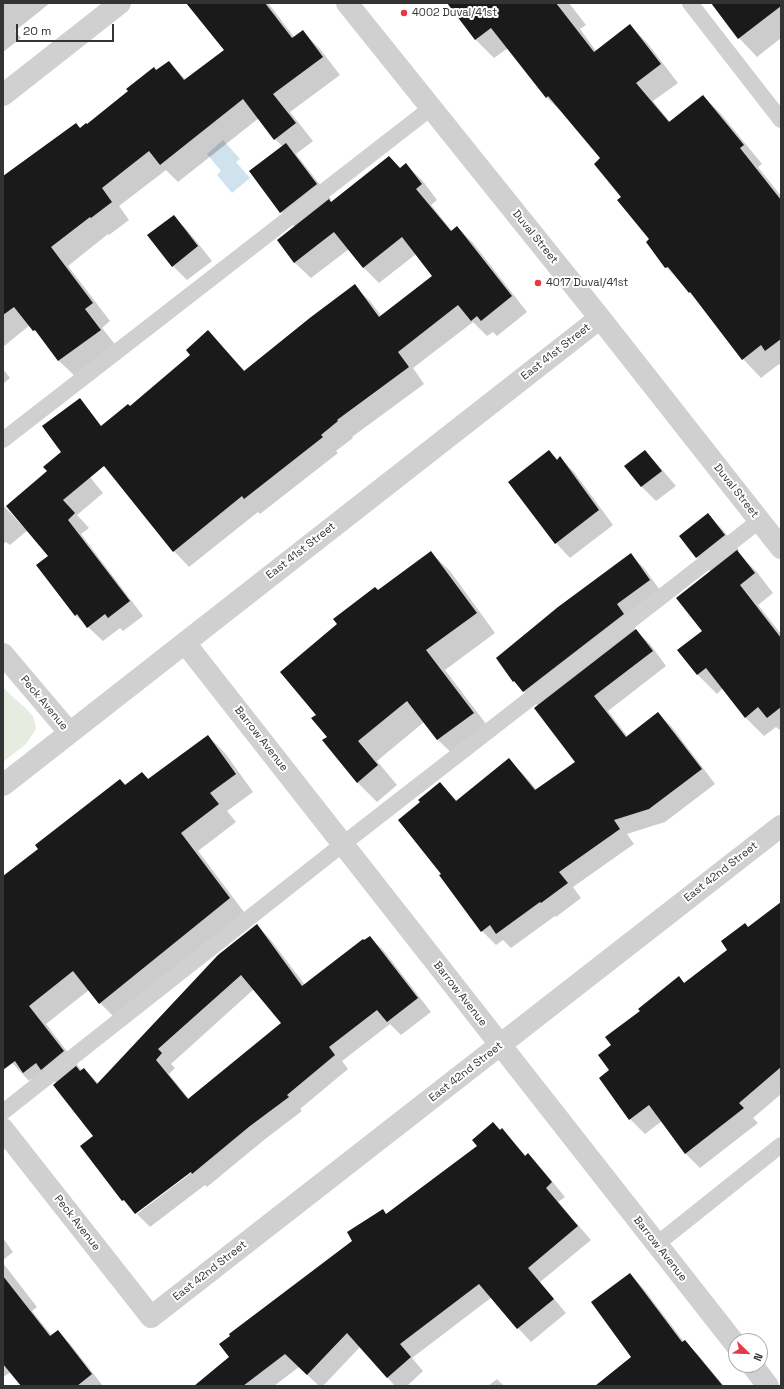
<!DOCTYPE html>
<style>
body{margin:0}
#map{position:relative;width:784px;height:1389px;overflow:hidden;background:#fff;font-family:"Space Grotesk",sans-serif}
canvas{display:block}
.frame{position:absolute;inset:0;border:4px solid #333;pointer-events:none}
.north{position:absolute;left:728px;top:1333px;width:40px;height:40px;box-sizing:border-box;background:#fff;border:1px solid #adadad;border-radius:50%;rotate:113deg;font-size:11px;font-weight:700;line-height:16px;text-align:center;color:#333}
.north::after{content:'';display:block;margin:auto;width:14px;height:18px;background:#e63946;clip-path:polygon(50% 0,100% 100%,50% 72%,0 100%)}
.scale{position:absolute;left:16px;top:24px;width:98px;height:18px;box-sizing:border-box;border:2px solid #333;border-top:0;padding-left:5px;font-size:12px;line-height:14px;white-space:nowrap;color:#333;-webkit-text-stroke:3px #fff;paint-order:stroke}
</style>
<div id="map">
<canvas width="784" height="1389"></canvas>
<div class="frame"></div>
<div class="north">N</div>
<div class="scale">20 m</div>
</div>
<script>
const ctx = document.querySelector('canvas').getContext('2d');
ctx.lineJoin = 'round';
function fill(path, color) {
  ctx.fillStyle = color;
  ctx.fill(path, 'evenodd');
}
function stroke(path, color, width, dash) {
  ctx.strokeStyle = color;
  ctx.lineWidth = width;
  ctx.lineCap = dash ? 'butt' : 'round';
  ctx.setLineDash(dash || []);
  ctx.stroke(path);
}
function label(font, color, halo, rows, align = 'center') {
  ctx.font = font + ' "Space Grotesk",sans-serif';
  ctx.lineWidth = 4;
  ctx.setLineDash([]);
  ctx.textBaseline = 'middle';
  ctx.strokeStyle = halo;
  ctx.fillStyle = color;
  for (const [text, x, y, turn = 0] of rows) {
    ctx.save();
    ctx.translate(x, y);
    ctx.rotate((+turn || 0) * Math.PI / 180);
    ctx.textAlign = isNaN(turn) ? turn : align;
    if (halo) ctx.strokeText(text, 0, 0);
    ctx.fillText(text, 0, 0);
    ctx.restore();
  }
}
const green = new Path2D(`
 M3,687c8,10 20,17 28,27 4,4 4,10 5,15l-10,15 -23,18z`);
const water = new Path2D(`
 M223,140l17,19 -4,3 14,16 -18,15 -15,-18 4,-4 -14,-17z`);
const shadow = new Path2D(`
 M3,3h47l-35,28 6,7 -18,14z
 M187,3h81l26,34 8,-6 18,18 20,26 -50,37 23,29 -17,13 35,45 -2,2 2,2 70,-34 5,-4 16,15 15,20 -6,5 21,26 5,-4 16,16 54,69 -30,24 -4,-4 -6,4 -14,-14 -60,46 11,16 -72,53 1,1 -17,13 2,2 -78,61 -2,-2 -69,55 -15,-16 -44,-144 61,-51 17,-24 37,39 109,-85 16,15 12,16 51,-41 -17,-22 -37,29 -16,-16 -14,-18 -38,29 -16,-15 -17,-23 17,-13 -14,-15 -31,-41 33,-24 -8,-8 -16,-21 -81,64 -12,-12 -47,36 10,14 -20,15 -1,-1 -40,32 42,55 -8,7 16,20 -41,30 -18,-17 -15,-21 -14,-15 -27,22v-157l77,-61 7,-4 82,-63 17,18 39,-30z
 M461,3h108l17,22 -6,4 16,22 34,-26 18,19 30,39 -25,18 17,21 33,-26 18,18 41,50 -4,3 23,29v169l-2,-1 -18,14 -18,-19 -44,-58 -33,-34 -16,-27 -28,-43 -20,-38 -37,-44 -19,-18 -38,-49 -14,10 -18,-18 -21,-28z
 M713,3h68v35l-24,19 -18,-19z
 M174,216l14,15 24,30 -25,19 -14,-14z
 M3,369l7,9 -7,6z
 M645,451l14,15 17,20 -20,15 -14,-14 -16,-21z
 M549,452l9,8 2,-2 14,14 39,53 -43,33 -14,-15 -47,-61z
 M80,465l23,28 -26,22 12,13 -8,6 62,82 -20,15 -3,-3 -17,13 -28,-26 -25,-59 -22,-26 -18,15 -4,-3 -3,2v-39l23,25z
 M708,514l14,15 17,21 -2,2 19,19 17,22 -15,12 23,29v97l-5,-4 -12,9 -19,-19 -22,-29 -6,6 -19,-19 -19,-25 24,-19 8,-59 -14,-15z
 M430,552l20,19 45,62 -50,37 48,63 -35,26 -20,-19 -14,-18 -47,39 20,24 -20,17 -20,-20 -29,-45 -11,-22 61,-124z
 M631,555l13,13 18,25 -33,25 7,9 -2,2 16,15 16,22 -58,45 20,26 30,-24 14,14 43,57 -50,38 -38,12 7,10 -61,43 8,11 -25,19 -1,-1 -44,32 -8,-8 -7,5 -14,-14 -39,-57 -22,-71 19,-20 17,18 52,-41 14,14 14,16 39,-28 -38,-56 -24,-25z
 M208,736l17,17 28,39 -26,19 9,11 -38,29 49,65 -130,104 -17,-17 -11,-13 -43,34 36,47 2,-2 14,14 159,-158 13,14 35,46 65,-48 14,14 47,61 -30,23 -11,-11 -48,37 6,8 -48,40 2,2 -38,29 -57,47 -2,-2 -55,42 -27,-27 -29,-64 -38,-53 -3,-3 -11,10 -11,-11 -2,2 -26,-28v-176l37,-27 80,-70 6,5 16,-12 7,6zM254,989l28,34 -93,76 -20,-25 6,-6 -4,-4zM194,1168l1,2 -58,44 -2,-1z
 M781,903v191l-28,24 5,5 -58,45 -15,-15 -23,-32 -17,13 -15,-15 -20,-48 2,-26 29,-34 38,-33 6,6 44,-34 19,-22z
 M493,1123l8,8 1,-1 24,26 2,-1 13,13 24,29 -7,5 33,38 -51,42 26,31 -35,29 -13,-14 -26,-31 -80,61 11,13 -16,15h-12l-35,-39 -37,39h-4l-20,-19 -25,19h-78l34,-29 157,-142 91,-69z
 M3,1238l10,14 -10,8z
 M3,1263l34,44 -5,4 20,25 6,-5 13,14 32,41h-81l-11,-14 -8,5z
 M630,1274l13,14 41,54 14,13 26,31h-128l37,-29z
 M497,1379l7,7h-16z`);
const building = new Path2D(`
 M186,3h79l27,35 11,-8 20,27 -50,37 23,29 -22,17 -31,-41 -83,66 -11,-14 -47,37 10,14 -21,16 -1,-1 -39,30 42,56 -8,6 16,21 -43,31 -23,-31 -2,1 -19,-24 -11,8v-139l73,-53 4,5 6,-5 1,1 41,-33 -2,-2 28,-22 2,3 13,-9 15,19 40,-30z
 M447,3h109l38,49 36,-28 31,40 -25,19 33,39 34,-27 41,50 -4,3 41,52v139l-16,12 -4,-6 -19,15 -52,-68 -1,1 -21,-26 -3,1 -19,-26 3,-3 -32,-39 4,-3 -27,-33 6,-6 -52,-62 -2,2 -55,-70 -16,12z
 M711,3h70v3l-43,33z
 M286,143l31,41 -37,29 -31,-42z
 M389,156l11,12 6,-5 16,21 -6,5 35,42 6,-5 55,70 -31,25 -4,-5 -6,5 -13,-16 -60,47 11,15 -72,53 1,1 -17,14 2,2 -79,62 -2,-3 -69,56 -69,-86 -41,34 12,13 -7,7 62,81 -22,17 -3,-4 -18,14 -10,-14 -2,2 -39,-51 12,-9 -42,-50 41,-35 -4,-4 18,-15 -19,-26 38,-28 21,28 27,-22 2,2 60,-51 -4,-5 22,-20 36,41 67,-54 44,-33 24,33 53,-41 -30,-39 -39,31 -29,-36 -40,31 -17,-23 52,-41 2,3z
 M174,215l24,31 -26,21 -25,-32z
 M549,450l8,10 3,-4 39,54 -44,34 -47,-62z
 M645,450l17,21 -21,16 -17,-21z
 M708,513l17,22 -29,23 -17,-22z
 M737,550l18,23 -15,12 41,53v69l-14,11 -9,-11 -13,11 -39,-50 -9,7 -20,-25 25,-19 -26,-33z
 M431,551l46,62 -51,37 48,63 -37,27 -30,-39 -49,40 20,24 -21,18 -35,-43 5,-3 -16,-19 5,-3 -36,-43 57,-48 -4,-5 42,-32 3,3z
 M631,553l19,27 -33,24 7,10 -101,78 -9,-11 -1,1 -17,-24 62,-51z
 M636,629l17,22 -59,45 32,41 32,-25 44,57 -53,40 -35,11 6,9 -61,43 9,11 -27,20 -1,-1 -44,32 -6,-9 -9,7 -42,-57 2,-1 -43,-54 22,-18 -2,-2 22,-18 16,19 53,-43 26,32 40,-28 -41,-54z
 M208,735l28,39 -26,19 9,11 -38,29 49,65 -131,106 -26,-33 -44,35 35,45 -23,19 -5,-7 -13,10 -8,-12 -12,9v-194l35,-27 -3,-4 85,-66 5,6 17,-13 6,7z
 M781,902v165l-42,36 5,5 -59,46 -36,-49 -20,15 -30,-42 10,-8 -11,-15 13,-10 -6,-8 35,-26 -2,-2 41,-33 5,7 43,-33 -6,-9 24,-18 3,4z
 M257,924l45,62 61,-47 1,1 6,-4 48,62 -31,24 -10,-12 -48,37 6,8 -48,40 2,2 -39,29 -58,48 -1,-2 -56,42 -11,-14 -2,1 -42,-55 13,-10 -40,-51 23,-19 4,5 4,-3 13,16 121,-129zM241,975l40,48 -93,76 -32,-39 6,-7 -4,-4z
 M493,1122l7,8 2,-2 23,28 3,-3 24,29 -6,6 32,38 -50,42 26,31 -37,30 -38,-45 -79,60 11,13 -24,21 -40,-45 -40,42 -22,-21 -42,32h-49l35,-29 -10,-13 11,-8 -1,-2 123,-93 -5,-9 36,-23 3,5 91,-68 -5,-6z
 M630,1273l52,69 3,-2 38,46h-128l36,-29 -40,-55z
 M3,1276l47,60 8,-6 34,44 -15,12h-56l-18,-22z`);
const service = new Path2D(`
 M690,3l91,117
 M3,440l428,-332
 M3,1112l340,-268 416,-323
 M657,1244l124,-99`);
const minor = new Path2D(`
 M3,95l117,-92
 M185,643l551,702
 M3,654l66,78
 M3,1129l148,188 630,-491
 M752,1365l16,21`);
const tertiary = new Path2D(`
 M347,3l253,315 181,230
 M3,785l597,-467`);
const markers = [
 [404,13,4,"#e63946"],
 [538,283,4,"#e63946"]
];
const poiNames = [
 ["4002 Duval/41st",412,13],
 ["4017 Duval/41st",546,283]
];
const streetNames = [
 ["Duval Street",535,237,51],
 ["East 41st Street",556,352,-38],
 ["Duval Street",736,491,52],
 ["East 41st Street",301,551,-38],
 ["Peck Avenue",44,703,50],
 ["Barrow Avenue",261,739,52],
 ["East 42nd Street",721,872,-38],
 ["Barrow Avenue",460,994,52],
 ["East 42nd Street",466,1072,-38],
 ["Peck Avenue",77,1223,52],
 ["Barrow Avenue",660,1249,52],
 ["East 42nd Street",210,1271,-38]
];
fill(green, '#e6ecdf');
fill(water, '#cfe2ee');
fill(shadow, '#0003');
fill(building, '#1a1a1a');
stroke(service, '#d0d0d0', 16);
stroke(minor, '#d0d0d0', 22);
stroke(tertiary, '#d0d0d0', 22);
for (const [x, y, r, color] of markers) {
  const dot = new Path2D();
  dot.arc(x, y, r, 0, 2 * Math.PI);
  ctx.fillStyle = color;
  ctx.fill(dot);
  stroke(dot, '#fff', 1.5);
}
label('11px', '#333', '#fff', poiNames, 'left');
label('11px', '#333', '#fff', streetNames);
</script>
